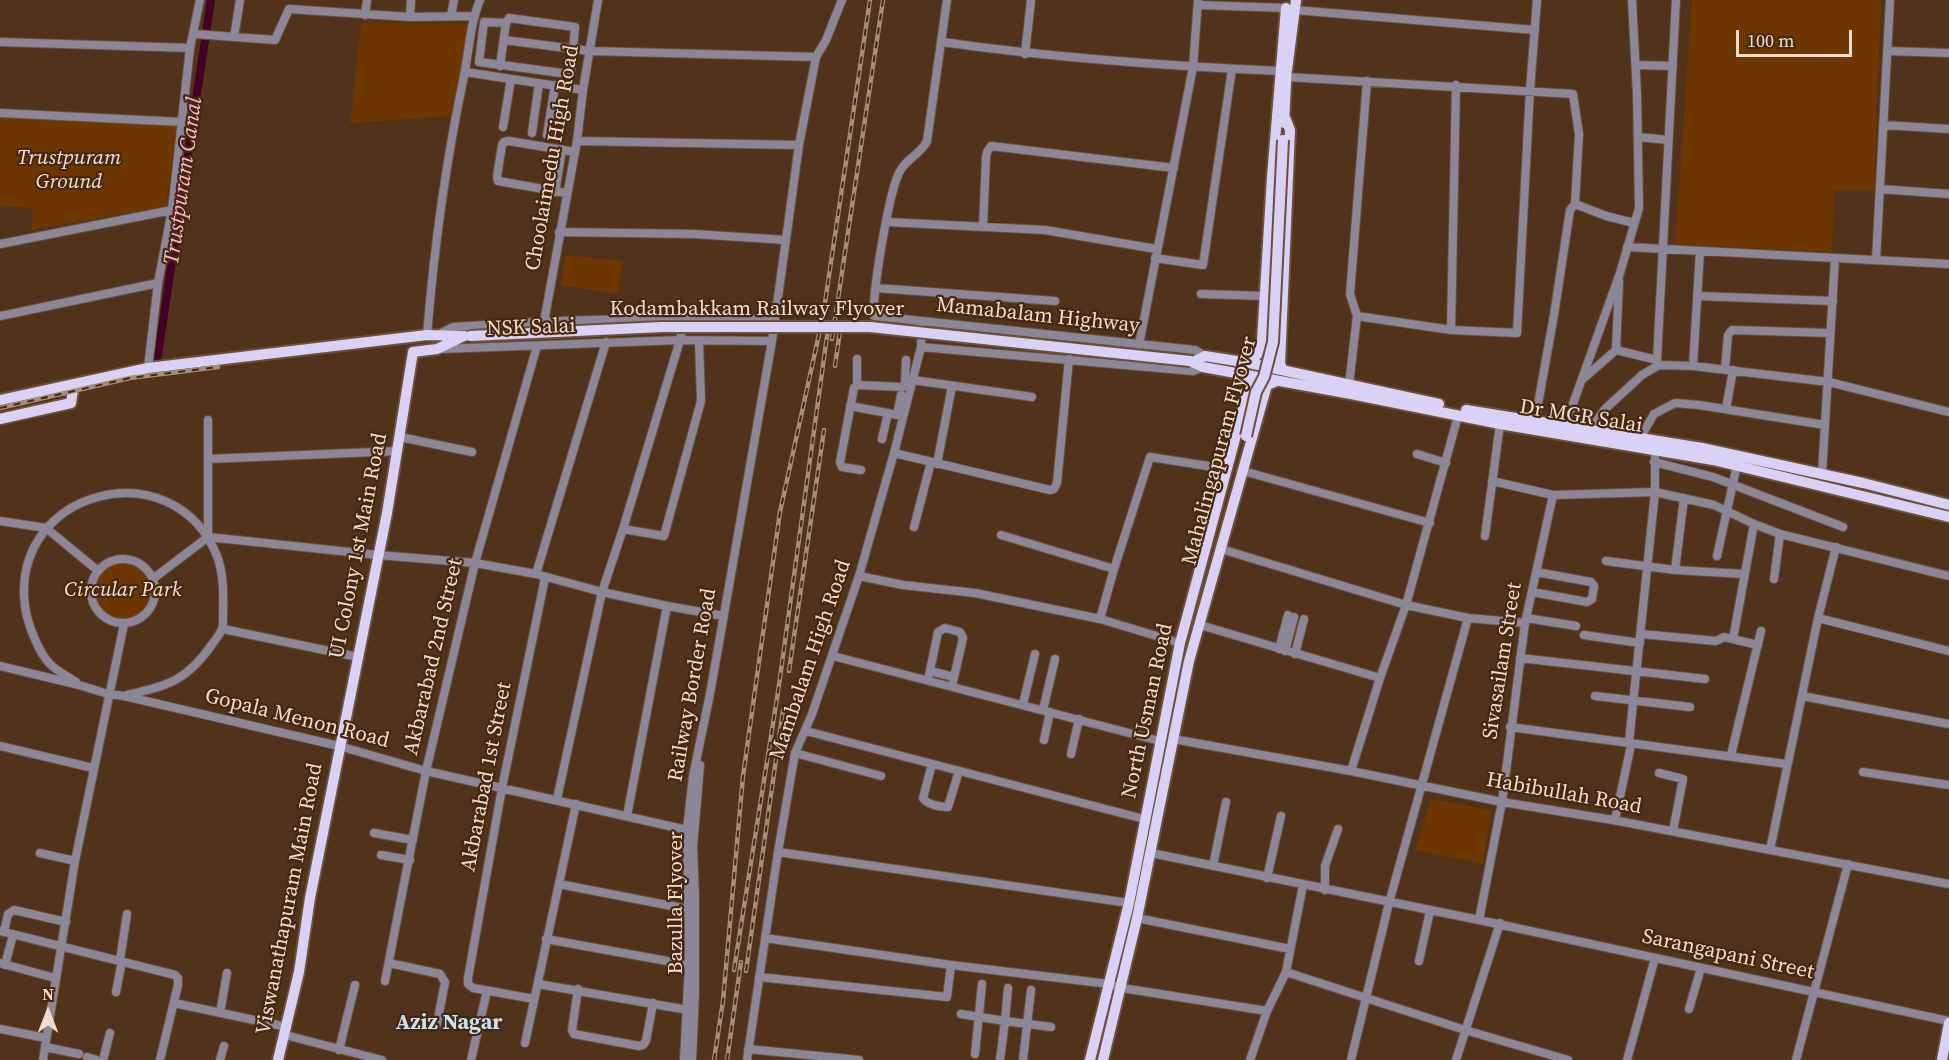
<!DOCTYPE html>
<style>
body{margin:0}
#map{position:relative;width:1949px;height:1060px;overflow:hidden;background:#51321a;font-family:"Source Serif 4",serif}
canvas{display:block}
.north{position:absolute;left:18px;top:982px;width:60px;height:60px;-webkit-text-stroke:4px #462810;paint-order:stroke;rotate:0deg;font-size:16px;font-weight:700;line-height:24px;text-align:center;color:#f0dbce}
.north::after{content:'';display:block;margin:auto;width:21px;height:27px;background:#f0dbce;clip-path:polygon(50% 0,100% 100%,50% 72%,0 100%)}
.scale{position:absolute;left:1736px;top:30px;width:116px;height:27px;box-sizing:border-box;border:3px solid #f0dbce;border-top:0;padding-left:8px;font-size:18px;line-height:21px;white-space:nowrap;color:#f0dbce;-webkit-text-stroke:4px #462810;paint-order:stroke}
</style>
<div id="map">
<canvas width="1949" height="1060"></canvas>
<div class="north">N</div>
<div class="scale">100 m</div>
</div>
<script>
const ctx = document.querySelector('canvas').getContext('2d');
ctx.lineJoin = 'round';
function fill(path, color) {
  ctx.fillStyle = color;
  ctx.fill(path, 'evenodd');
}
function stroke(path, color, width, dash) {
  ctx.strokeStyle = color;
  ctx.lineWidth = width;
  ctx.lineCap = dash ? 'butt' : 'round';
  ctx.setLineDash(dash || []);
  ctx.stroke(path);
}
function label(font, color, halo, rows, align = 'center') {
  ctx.font = font + ' "Source Serif 4",serif';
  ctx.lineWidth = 4.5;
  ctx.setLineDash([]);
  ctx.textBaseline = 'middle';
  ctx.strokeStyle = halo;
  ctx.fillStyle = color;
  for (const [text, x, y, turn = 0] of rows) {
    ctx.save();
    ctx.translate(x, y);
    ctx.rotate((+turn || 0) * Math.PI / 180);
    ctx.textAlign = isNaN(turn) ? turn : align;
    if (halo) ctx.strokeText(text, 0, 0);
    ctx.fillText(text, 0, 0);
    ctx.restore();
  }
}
const green = new Path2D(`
 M1692,0h189l-7,190h-40l-2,62 -157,-8z
 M361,23l107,1 -15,92 -103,7z
 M0,117l177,7 -11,82 -135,24 1,-22 -32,-2z
 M565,255l58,6 -5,33 -57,-9z
 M94 592a29 29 0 1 1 58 0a29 29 0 1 1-58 0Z
 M1431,799l60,11 -8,54 -68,-14z`);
const canal = new Path2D(`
 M157,362l54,-362`);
const minor = new Path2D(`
 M947,0l-20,141c-6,13 -20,17 -27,30 -11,19 -28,123 -26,145l321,34 10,6
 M1198,5l88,3
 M1295,10l240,20
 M365,15l2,-15
 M451,16l3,-16
 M410,17l1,-17
 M509,18l66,9 -4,45 -2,2 -90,-12 5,-40 22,1z
 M195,34l80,6 14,-31 121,8 64,-1
 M234,37l6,-37
 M504,40l86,11 226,6
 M0,42l190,6
 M942,42c112,16 225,24 338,29
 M1888,51l61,2
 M1025,54l6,-54
 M1636,65l37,1
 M500,66l6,-43
 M465,72l118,18
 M1287,77l286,17 6,40 -4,70 -5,6 -16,105 -19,106
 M0,113l182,9
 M1883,125l66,4
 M503,127l8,-48
 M532,133l7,-50
 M547,135l8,-50
 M1638,137l30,3
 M577,141l222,4
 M1880,189l69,5
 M555,192l7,-42
 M566,193l-68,-12 -1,-4 5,-32 2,-3 5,-1 66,11
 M1575,204l31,12 28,7
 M887,222l158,8 111,19
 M983,227l3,-70 1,-5 4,-6 183,22
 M559,232l135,2 92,6
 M0,244l172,-34
 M1627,247l322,17
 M1155,258l48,7 29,-196
 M1876,260l14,-260
 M876,288l179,13
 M1201,294l64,2
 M1697,296l136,5
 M0,316l158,-33
 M1357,316l94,14 66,3 13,-243 7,-90
 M544,322l33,-181 6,-51 15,-90
 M1451,330l5,-245
 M439,334l14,-7c107,-8 214,-10 322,-7
 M427,335c7,-87 19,-174 37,-259 5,-25 6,-52 16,-76
 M1139,345l54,-278 5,-67
 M921,347l272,24 10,-4
 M440,349l240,-9 92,1
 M1616,350l41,10
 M857,359v26l46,2 2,-3 1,-24
 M1659,365l-2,-5 19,-360
 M1693,366l7,-115
 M148,368l10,-85 14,-73 18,-162 10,-48
 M1725,369l3,-34 4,-5 98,3
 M1584,378l32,-28 3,-69
 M913,380l119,17
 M1349,385l8,-69 -7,-22 17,-213
 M854,388l-14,74 2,5 19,3
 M850,406l53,10
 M1726,409l7,-39
 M897,415l4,-20
 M1565,426l55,-153 19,-65 -2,-114 -5,-94
 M1590,430l15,-21 37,-34 17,-10 34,1 136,16 120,30
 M400,437l72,15
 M1640,438l14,-24 21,-11 24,2 126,20
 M882,439l6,-26
 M894,453l156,37 4,-1 3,-6 12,-124
 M1417,454l29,9
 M208,459l190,-8
 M1654,462l59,15 130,50
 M937,464l15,-78
 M1243,471l187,52
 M1822,474l13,-216
 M1492,481l61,14 102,-3 59,13 40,19 26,10 169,42
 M1553,495l-28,128 -23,179 -23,118 470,101
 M0,521l46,7 51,42
 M914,527l17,-65
 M623,529l41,7 37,-135 -2,-60
 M1001,535l113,34
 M1485,536l15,-112
 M208,537l170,18 97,8 61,11 66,18 65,14 57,10
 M208,537v-117
 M1221,549l185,56 62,13 57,5
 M1717,556l20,-91
 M91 591a32 32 0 1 1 64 0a32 32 0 1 1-64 0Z
 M1606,561l69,9 69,4
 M1675,570l9,-72
 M536,574l70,-232
 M859,576l44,9 72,8 125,26 80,24
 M154,578l54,-41
 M1774,579l6,-45
 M1532,592l55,10 5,-3 2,-13 -3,-4 -55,-10
 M1526,618l50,8
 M1818,618l131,33
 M1100,619l14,-50 36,-112 77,12
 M1200,625l180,53
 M223,629l135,28
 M1641,634l75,7 8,-4 34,8
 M1584,635l56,8
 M1733,639l21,-115
 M1279,649l9,-34
 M1285,651l9,-34
 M1295,654l9,-35
 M833,656l327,85
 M1520,658l185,21
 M0,666l79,19 29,9 16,2 215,50 87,25 261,59
 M930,671l24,6
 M928,680l10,-48 7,-4 15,4 3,6 -11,48
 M76,682c-9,-6 -19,-11 -26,-18 -12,-12 -23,-42 -25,-58 -15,-117 149,-158 192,-50 8,21 6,45 6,68 0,7 -6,13 -10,19 -25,37 -45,43 -86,52
 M1595,696l95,11
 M1802,696l147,28
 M1023,704l12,-50
 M1043,710l12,-51
 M1510,727l276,37
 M806,731l338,88
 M1173,739l178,32 151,31 111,18 336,64
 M1044,740l6,-28
 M1629,742l26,-250v-44
 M0,746l93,22
 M795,753l86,23
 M1071,754l8,-35
 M1731,755l30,-124
 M932,764l-9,34c5,7 17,9 25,9l11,-36
 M1351,771l29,-93 26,-73 52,-189
 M1863,772l86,13
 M1659,773l24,6 -10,52
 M557,799l45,-207 21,-63 57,-189 5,-23
 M627,816l40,-210
 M1615,820l15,-70
 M374,833l39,7
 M1770,850l48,-232 18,-71
 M778,852l351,51
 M40,853l35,8
 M1151,853l328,67
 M381,855l29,5
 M1213,866l13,-64
 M1267,878l14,-62
 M559,884l128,25
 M1325,890v-24l13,-37
 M1137,918l153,31
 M0,931l175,44 3,3v7l-18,75
 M4,932l4,-18 6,-4 52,12
 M765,938l186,27 158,19 13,4 145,23
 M546,939l143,26
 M120,960l7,-46
 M1419,961l11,-50
 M0,963l55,15
 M389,963l51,11 5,8 -8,42 -4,2 -17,-4
 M5,965l8,-30
 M1286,972l179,58 103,30
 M759,977l188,20 4,-32
 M385,981l41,-210 49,-208 62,-217
 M538,984l150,26
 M578,989l-6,41 2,4 65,12 4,-1 3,-4 7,-38
 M116,992l6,-31
 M534,999l-61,-11 -5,-4v-6l34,-190 43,-210
 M174,1003l113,24
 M1689,1009l12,-41
 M220,1013l7,-40
 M961,1014l44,7 3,-33
 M0,1029l46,9
 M285,1035l97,25
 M525,1043l51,-239
 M45,1047l34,7
 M748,1049l111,11
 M339,1050l16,-65
 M975,1054l7,-70
 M87,1057l10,3
 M43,1060l32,-199 49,-237
 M103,1060l7,-27
 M220,1060l4,-14
 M471,1060l16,-69
 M684,1060l5,-95 -2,-135 6,-54 17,-82 62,-353 27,-196 17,-88 10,-17 16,-40
 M692,1060l3,-68v-94l-2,-51 7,-82
 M747,1060l31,-208 17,-99 17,-39 47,-138 35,-123 27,-106 1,-25
 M1000,1060l5,-39 46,6
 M1023,1060l8,-70
 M1250,1060l17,-49 19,-39 17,-87
 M1351,1060l38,-157 79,-285
 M1456,1060l44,-137
 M1627,1060l28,-102
 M1796,1060l52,-196`);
const major = new Path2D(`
 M1287,70l9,-70
 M1284,123l3,-60
 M1190,361l13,6 148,27 149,30 213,36 236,57
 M1193,362l12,-6 44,7 190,41
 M1249,363l8,-8 5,-14 10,-164 14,-169
 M1283,370l-3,-6 10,-234 -6,-15
 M0,400l148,-32 279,-33 34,1
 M1466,410l236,38 161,35 86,22
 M0,419l71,-16 3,-19
 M278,1060l21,-88 11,-74 77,-385 26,-161 24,-3 27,-13
 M1090,1060l39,-157 51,-260 69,-256 -1,-7 -6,-5
 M1103,1060l34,-142 52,-257 78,-276 10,-4
 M1942,1060l7,-37`);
const rail = new Path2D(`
 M832,339l51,-339
 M835,366l5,-35
 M0,408l130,-30 88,-11
 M789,671l35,-241
 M734,970l44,-278 50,-363
 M746,971l37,-261
 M714,1060l9,-59 20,-225 37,-264 43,-196 47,-316
 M727,1060l14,-98`);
const majorBridge = new Path2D(`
 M470,336l192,-9h208l320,34
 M1246,436l10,-44 8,-15 9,-35 10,-202`);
const streetNames = [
 ["Choolaimedu High Road",553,158,-80],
 ["Kodambakkam Railway Flyover",757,310],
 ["Mamabalam Highway",1038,316,6],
 ["NSK Salai",531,328,-2],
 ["Dr MGR Salai",1581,417,9],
 ["Mahalingapuram Flyover",1220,451,-75],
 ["UI Colony 1st Main Road",359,546,-79],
 ["Akbarabad 2nd Street",434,657,-77],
 ["Mambalam High Road",811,660,-71],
 ["Sivasailam Street",1503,661,-81],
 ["Railway Border Road",693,685,-80],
 ["North Usman Road",1148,711,-78],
 ["Gopala Menon Road",297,719,14],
 ["Akbarabad 1st Street",487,777,-79],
 ["Habibullah Road",1564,794,10],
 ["Viswanathapuram Main Road",290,899,-79],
 ["Bazulla Flyover",677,903,-90],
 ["Sarangapani Street",1728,955,12]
];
const parkNames = [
 ["Trustpuram",69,159],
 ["Ground",69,183],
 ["Circular Park",123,591]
];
const waterNames = [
 ["Trustpuram Canal",184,181,-82]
];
const neighbourhoodNames = [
 ["Aziz Nagar",449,1023]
];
fill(green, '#6e3600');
stroke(canal, '#430023', 8);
stroke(minor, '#6e503a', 10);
stroke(major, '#6e503a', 14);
stroke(minor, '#8b8798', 8);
stroke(major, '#dad2f6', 10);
stroke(rail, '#a68d7b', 4.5);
stroke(rail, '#462810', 2, [7]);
stroke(majorBridge, '#6e503a', 14, []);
stroke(majorBridge, '#dad2f6', 10);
label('21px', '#f0dbce', '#462810', streetNames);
label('italic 21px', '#f5dfd0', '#462810', parkNames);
label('italic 22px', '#ffb3ce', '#462810', waterNames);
label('bold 22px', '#c7e4f6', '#462810', neighbourhoodNames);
</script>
